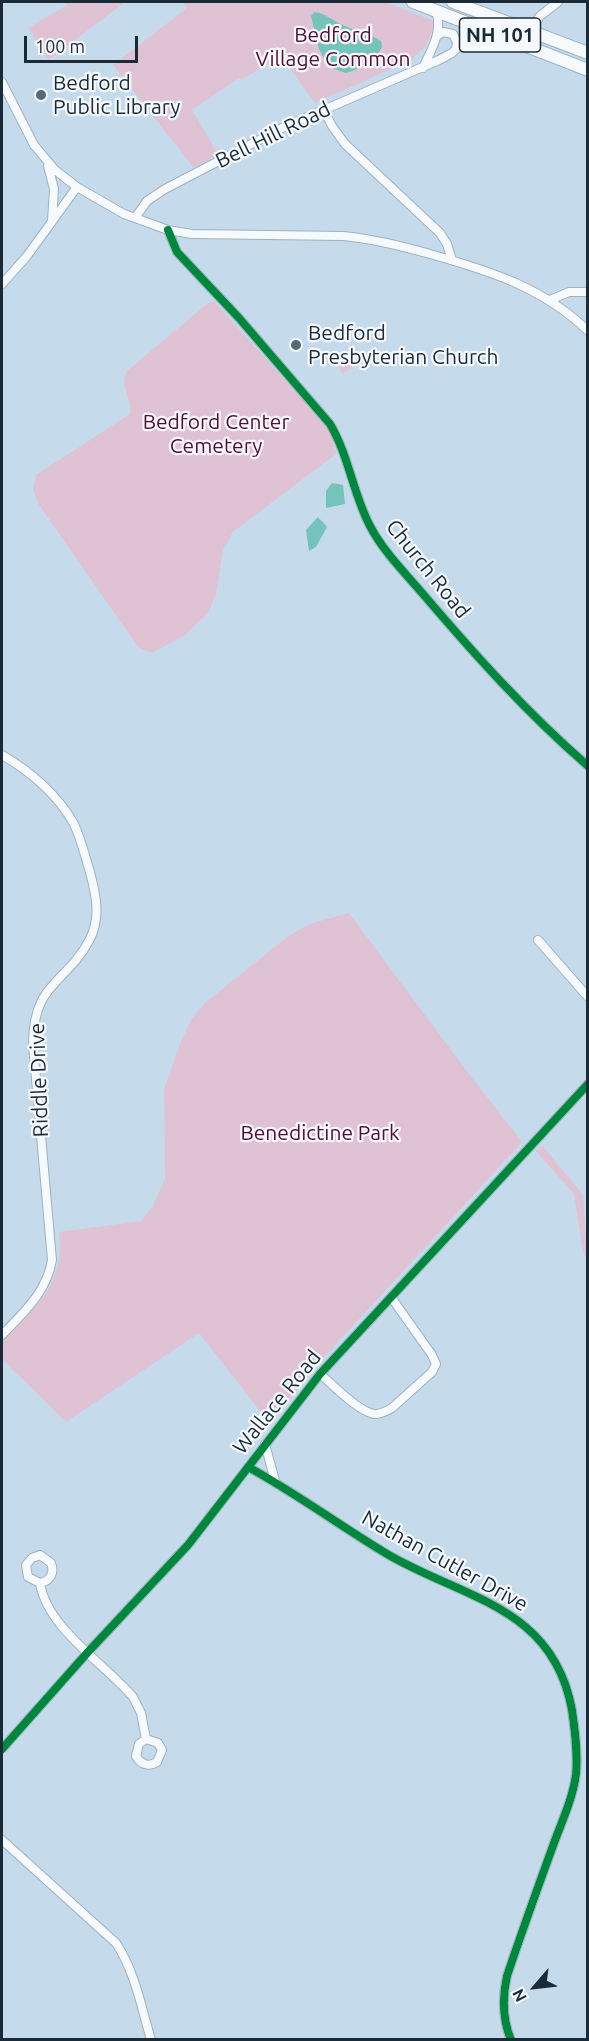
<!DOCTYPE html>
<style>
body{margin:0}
#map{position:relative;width:589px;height:2041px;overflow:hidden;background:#c5dbec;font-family:Ubuntu,sans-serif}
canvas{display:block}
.frame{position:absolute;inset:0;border:3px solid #1a2b37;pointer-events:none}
.north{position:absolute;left:505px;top:1957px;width:60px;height:60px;-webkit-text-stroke:4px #f5f9fd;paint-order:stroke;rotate:242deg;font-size:16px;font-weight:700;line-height:24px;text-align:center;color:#1a2b37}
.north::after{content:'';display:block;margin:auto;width:21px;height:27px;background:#1a2b37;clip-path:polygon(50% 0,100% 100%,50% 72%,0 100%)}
.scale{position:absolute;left:24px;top:36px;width:114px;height:27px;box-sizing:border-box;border:3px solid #1a2b37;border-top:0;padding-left:8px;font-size:18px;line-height:21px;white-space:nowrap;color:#1a2b37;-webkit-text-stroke:4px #f5f9fd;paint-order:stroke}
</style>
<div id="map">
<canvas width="589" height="2041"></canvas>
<div class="frame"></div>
<div class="north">N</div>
<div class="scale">100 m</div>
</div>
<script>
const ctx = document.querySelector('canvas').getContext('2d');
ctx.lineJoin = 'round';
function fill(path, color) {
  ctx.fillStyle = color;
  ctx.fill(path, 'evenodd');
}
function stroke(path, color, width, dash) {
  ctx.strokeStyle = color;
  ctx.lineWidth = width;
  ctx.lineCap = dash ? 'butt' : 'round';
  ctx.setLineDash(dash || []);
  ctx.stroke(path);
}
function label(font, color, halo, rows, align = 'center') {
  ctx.font = font + ' Ubuntu,sans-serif';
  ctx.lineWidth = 4.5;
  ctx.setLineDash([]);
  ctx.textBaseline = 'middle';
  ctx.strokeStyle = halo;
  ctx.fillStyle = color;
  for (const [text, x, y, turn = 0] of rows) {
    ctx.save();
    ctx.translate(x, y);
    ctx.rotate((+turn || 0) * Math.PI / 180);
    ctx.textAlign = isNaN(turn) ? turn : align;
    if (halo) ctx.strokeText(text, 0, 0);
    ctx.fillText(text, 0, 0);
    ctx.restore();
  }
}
const green = new Path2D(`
 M65,2h60l-76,58 -21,-32 39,-23z
 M182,2h203l52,20 -12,25 -14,13 -96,43 -34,-47 -40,24 -2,-2 -47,32 26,44 -24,14 -81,-103 74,-57z
 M214,301l106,118 12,17 4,18 -103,78 -10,18 -7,44 -8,19 -24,23 -33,17 -13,-6 -99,-142 -6,-15 3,-15 94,-61c3,-16 -12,-28 -3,-43l81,-68z
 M334,350l19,16 -10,8 -7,-12 -7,3 -5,-9z
 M349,913l117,157 56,72 -206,224 -46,58 -71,-91 -133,89 -64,-63v-18c34,-36 63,-54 57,-109l82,-11 12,-15 12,-27 -1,-89 15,-44 12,-26 15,-18 81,-65 22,-13z
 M542,1145l41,50 4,64 -4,-7 -9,-58 -38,-43z`);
const water = new Path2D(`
 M314,12c12,1 20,10 31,14 14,6 23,7 36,15l1,6 -4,7 -23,16 -9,3 -17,-6 -10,-18 -8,-33z
 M332,483l11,2 2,19 -19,4v-17z
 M318,517l9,10 -11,20 -7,4 -3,-21z`);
const minor = new Path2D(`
 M522,44l18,-28 18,-14
 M423,68c9,-20 20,-36 13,-58
 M2,82l32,63 21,25 22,17 47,27 44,16 24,4 151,2c33,3 63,11 94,20 56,16 108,33 151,75
 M323,109l9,17 13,18 95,89 7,11 5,16
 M48,166l6,23 -2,32
 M135,218l12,-17 18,-12 117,-61 157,-68 13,-7 4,-4 1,-7 -4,-8 -10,-2 -6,4
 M168,230l9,22 62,66 91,106c19,32 23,70 40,102 13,25 35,47 53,68 52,61 104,119 165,172
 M2,284l25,-28 50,-69
 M550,300l19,-8h19
 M2,755c28,16 56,40 72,69 7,15 11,32 16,48 6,23 11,45 0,67 -24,46 -57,42 -57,106l19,215c-5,32 -29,53 -50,75
 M538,940l50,57
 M320,1374c13,11 38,37 54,40 6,1 12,-3 18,-6l40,-36 4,-8 -4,-9 -41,-58
 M265,1444l10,37
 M248,1467c48,26 92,59 139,87 77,45 166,52 185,156 3,21 6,43 4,64 -3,24 -14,47 -22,69 -16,44 -32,88 -47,133 -5,22 -5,42 4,64
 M40,1583c10,-2 15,-10 11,-20l-11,-8 -8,3 -6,7 2,12 12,6c7,45 64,80 93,114l8,16 5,26 -7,5 -3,12c5,9 13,11 21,6l5,-12 -4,-7 -12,-4
 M2,1749l86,-97 100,-107 132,-171 268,-290
 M2,1840l114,103c19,29 25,63 35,97`);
const highway = new Path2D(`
 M413,2l175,68
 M453,2l135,51`);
const cycleway = new Path2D(`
 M168,230l9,22 62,66 91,106c19,32 23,70 40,102 13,25 35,47 53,68 52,61 104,119 165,172
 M248,1467c48,26 92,59 139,87 77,45 166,52 185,156 3,21 6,43 4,64 -3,24 -14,47 -22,69 -16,44 -32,88 -47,133 -5,22 -5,42 4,64
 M2,1749l86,-97 100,-107 132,-171 268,-290`);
const markers = [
 [41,95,6,"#566976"],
 [296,345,6,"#566976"]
];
const shields = [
 [500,35,81]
];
const shieldNames = [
 ["NH 101",500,35]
];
const parkNames = [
 ["Bedford",333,35],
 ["Village Common",333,59],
 ["Bedford Center",216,422],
 ["Cemetery",216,446],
 ["Benedictine Park",320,1133]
];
const poiNames = [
 ["Bedford",53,83],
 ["Public Library",53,107],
 ["Bedford",308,333],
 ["Presbyterian Church",308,357]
];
const streetNames = [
 ["Bell Hill Road",273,135,-26],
 ["Church Road",428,569,51],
 ["Riddle Drive",39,1080,-92],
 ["Wallace Road",277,1402,-51],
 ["Nathan Cutler Drive",445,1561,29]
];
fill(green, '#e0c2d5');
fill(water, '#74c4bc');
stroke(minor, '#9fb1be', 10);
stroke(highway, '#9fb1be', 14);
stroke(minor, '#f6fafc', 8);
stroke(highway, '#f6fafc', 12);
stroke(cycleway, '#00873e', 8);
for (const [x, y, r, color] of markers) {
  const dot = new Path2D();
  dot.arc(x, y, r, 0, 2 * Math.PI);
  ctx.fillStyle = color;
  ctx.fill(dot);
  stroke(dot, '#f5f9fd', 2);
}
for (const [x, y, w] of shields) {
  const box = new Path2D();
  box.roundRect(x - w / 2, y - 17, w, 34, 4.5);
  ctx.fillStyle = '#f5f9fd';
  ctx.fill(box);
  stroke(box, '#1a2b37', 1.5);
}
label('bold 20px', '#1a2b37', null, shieldNames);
label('21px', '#540d2c', '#f5f9fd', parkNames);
label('21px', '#1a2b37', '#f5f9fd', poiNames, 'left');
label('21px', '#1a2b37', '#f5f9fd', streetNames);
</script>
